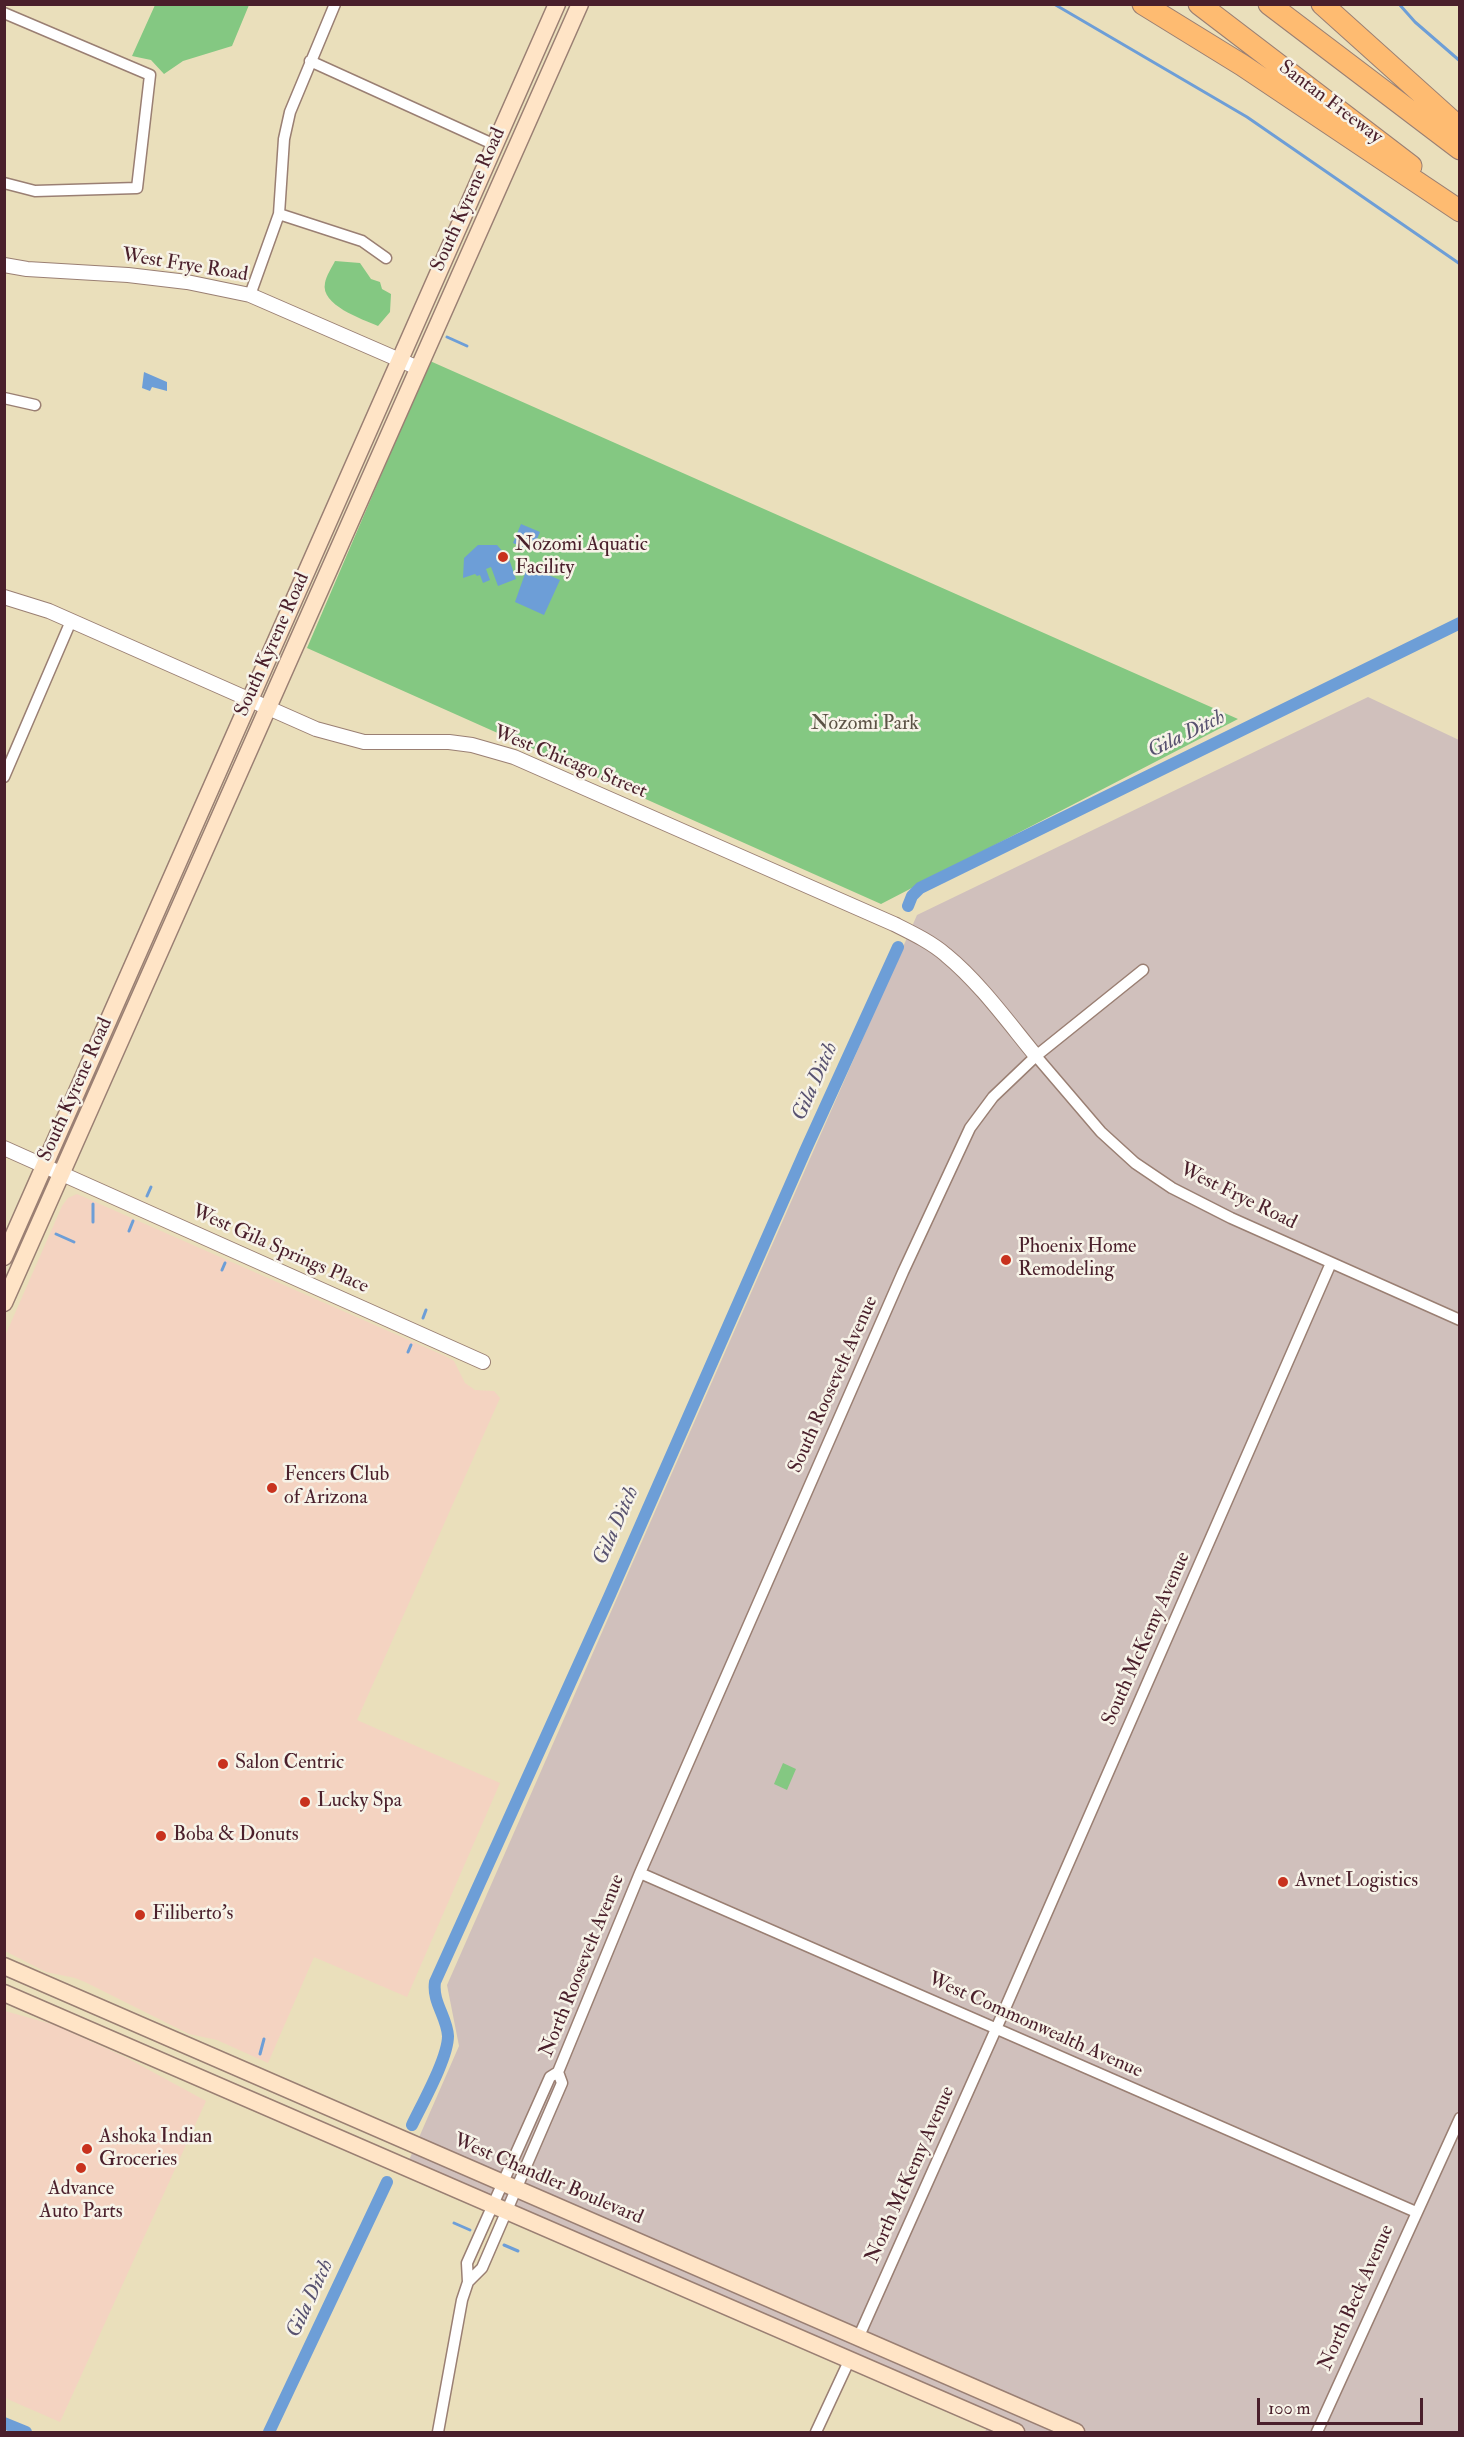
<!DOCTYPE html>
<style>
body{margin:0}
#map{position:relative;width:1464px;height:2437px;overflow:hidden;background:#eadfbb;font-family:"IM FELL Double Pica",serif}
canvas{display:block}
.frame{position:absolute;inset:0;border:6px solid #4a1f2b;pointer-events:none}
.scale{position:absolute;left:1257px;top:2398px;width:166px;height:27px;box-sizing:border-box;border:3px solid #4a1f2b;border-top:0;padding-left:8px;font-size:18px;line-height:21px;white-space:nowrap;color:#4a1f2b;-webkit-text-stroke:4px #f7f3e8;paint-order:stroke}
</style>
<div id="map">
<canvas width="1464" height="2437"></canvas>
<div class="frame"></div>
<div class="scale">100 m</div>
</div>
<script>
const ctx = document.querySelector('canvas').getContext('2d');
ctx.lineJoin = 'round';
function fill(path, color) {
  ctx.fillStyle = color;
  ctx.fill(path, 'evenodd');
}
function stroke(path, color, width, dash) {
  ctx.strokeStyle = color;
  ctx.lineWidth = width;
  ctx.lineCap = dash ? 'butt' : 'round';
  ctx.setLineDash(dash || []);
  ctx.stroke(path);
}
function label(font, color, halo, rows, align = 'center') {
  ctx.font = font + ' "IM FELL Double Pica",serif';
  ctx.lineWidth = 5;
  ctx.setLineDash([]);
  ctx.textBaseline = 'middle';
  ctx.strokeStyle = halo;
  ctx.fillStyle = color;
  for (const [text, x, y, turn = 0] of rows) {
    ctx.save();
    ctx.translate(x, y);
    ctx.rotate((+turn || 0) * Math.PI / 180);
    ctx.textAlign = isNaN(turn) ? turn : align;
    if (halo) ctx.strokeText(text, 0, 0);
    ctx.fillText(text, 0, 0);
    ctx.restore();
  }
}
const built = new Path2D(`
 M77,1194l368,162 9,5 11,22 10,7 19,1 6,7 -143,322 143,63 -93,214 -93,-40 -46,106 -51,-23 -28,-6 -104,-52 -10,-4 -29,-6 -41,-21v-615l57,-130 6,-8z
 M5,2011l50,14 70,32 81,44 -146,321 -55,-24z`);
const industrial = new Path2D(`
 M1368,697l91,43v1692h-474l5,-11 -584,-254 53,-121 -12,-61 470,-1070z`);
const green = new Path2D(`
 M155,5v-1l94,1 -17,41 -49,15 -19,13 -13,-14 -19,-4z
 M335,261l25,2 11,16 9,3 2,7 9,5 -1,18 -12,14c-16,-7 -58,-21 -53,-43 1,-7 7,-16 10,-22z
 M430,361l808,358 -357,185 -574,-256z
 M783,1763l13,6 -9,21 -13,-6z`);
const water = new Path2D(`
 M144,372l23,10v9l-15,-4 -2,4 -8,-3z
 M521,524l19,8 -8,19 -19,-8z
 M478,545h19l12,14 7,20 -18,7 -7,-19 -5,2 4,11 -7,3 -3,-8 -3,1 -2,-2 -12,4 1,-20z
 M530,567l30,13 -16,35 -29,-13 12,-34z`);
const stream = new Path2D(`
 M1054,4l193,113 213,147
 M1399,4l16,18 45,39
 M447,337l20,9
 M147,1196l4,-9
 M93,1222v-18
 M129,1231l4,-10
 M56,1234l18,8
 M222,1270l3,-7
 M423,1318l3,-8
 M408,1352l3,-7
 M260,2054l4,-15
 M454,2223l16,7
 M504,2245l14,6`);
const canal = new Path2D(`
 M908,906l4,-10 8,-8 540,-265
 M412,2125c10,-21 36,-67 36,-89 -1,-19 -16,-34 -13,-54l174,-385 197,-448 92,-202
 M4,2423l22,9
 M269,2432l118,-250`);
const minor = new Path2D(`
 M4,13l146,62 -13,113 -102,3 -31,-8
 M310,61l185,84
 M279,214l83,27 24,17
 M250,295l29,-81 5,-75 6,-27 45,-108
 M4,398l31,7
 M4,777l67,-156
 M1036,1056l65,76 34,31 37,25 59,30 229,102
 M640,1873l776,339
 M468,2282l14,-14 80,-185 -4,-11
 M859,2336l137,-307 335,-766
 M438,2432l24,-132 6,-18 -1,-19 83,-186 8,-5 82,-199 263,-601 67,-144 23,-31 43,-41 107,-86
 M816,2432l33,-71
 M1317,2432l143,-314`);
const tertiary = new Path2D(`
 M4,265l23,4 101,6 59,7 63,13 168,73
 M4,597l45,14 267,118 48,13h85l23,3 42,12 380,167c18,9 37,18 52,31 34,28 62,67 90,101
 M4,1148l479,214`);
const secondary = new Path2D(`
 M4,1257l553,-1253
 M4,1303l576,-1299
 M4,1966l1072,466
 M4,1993l1012,439`);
const motorway = new Path2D(`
 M1143,4l99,61 218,146
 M1199,4l212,162
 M1269,4l191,145
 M1322,4l138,124`);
const markers = [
 [503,557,6,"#c8321e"],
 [1006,1260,6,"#c8321e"],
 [272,1488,6,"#c8321e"],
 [223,1764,6,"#c8321e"],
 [305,1802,6,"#c8321e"],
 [161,1836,6,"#c8321e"],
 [1283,1882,6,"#c8321e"],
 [140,1915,6,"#c8321e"],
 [87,2149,6,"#c8321e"],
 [81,2168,6,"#c8321e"]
];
const streetNames = [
 ["Santan Freeway",1330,103,37],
 ["South Kyrene Road",469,200,-66],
 ["West Frye Road",185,266,9],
 ["South Kyrene Road",273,645,-66],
 ["West Chicago Street",570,763,22],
 ["South Kyrene Road",76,1090,-66],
 ["West Frye Road",1238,1197,26],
 ["West Gila Springs Place",280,1250,24],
 ["South Roosevelt Avenue",834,1385,-66],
 ["South McKemy Avenue",1147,1639,-66],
 ["North Roosevelt Avenue",583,1966,-68],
 ["West Commonwealth Avenue",1035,2026,24],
 ["North McKemy Avenue",911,2175,-66],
 ["West Chandler Boulevard",548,2180,23],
 ["North Beck Avenue",1357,2298,-66]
];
const poiNames = [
 ["Nozomi Aquatic",515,546],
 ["Facility",515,569],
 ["Phoenix Home",1018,1248],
 ["Remodeling",1018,1271],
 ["Fencers Club",284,1476],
 ["of Arizona",284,1499],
 ["Salon Centric",235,1764],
 ["Lucky Spa",317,1802],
 ["Boba & Donuts",173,1836],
 ["Avnet Logistics",1295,1882],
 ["Filiberto's",152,1915],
 ["Ashoka Indian",99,2138],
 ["Groceries",99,2161],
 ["Advance",81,2190,"center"],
 ["Auto Parts",81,2213,"center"]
];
const parkNames = [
 ["Nozomi Park",865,725]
];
const waterNames = [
 ["Gila Ditch",1187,735,-26],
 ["Gila Ditch",816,1082,-66],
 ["Gila Ditch",617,1526,-66],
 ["Gila Ditch",311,2299,-65]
];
fill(built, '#f4d3c1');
fill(industrial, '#d0c0bc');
fill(green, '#84c882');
fill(water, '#6d9ed7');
stroke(stream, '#6d9ed7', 3);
stroke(canal, '#6d9ed7', 12);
stroke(minor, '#9a7f73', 13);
stroke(tertiary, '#9a7f73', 16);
stroke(secondary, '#9a7f73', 19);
stroke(motorway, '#9a7f73', 23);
stroke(minor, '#fff', 10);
stroke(tertiary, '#fff', 14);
stroke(secondary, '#ffe4c6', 16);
stroke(motorway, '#febb71', 21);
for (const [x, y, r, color] of markers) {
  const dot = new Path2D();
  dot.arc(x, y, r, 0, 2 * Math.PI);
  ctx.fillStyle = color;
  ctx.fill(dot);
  stroke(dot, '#f7f3e8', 2);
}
label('20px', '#4a1f2b', '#f7f3e8', streetNames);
label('20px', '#4a1f2b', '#f7f3e8', poiNames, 'left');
label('20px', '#5b5245', '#f7f3e8', parkNames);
label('italic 21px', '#585270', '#f7f3e8', waterNames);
</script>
